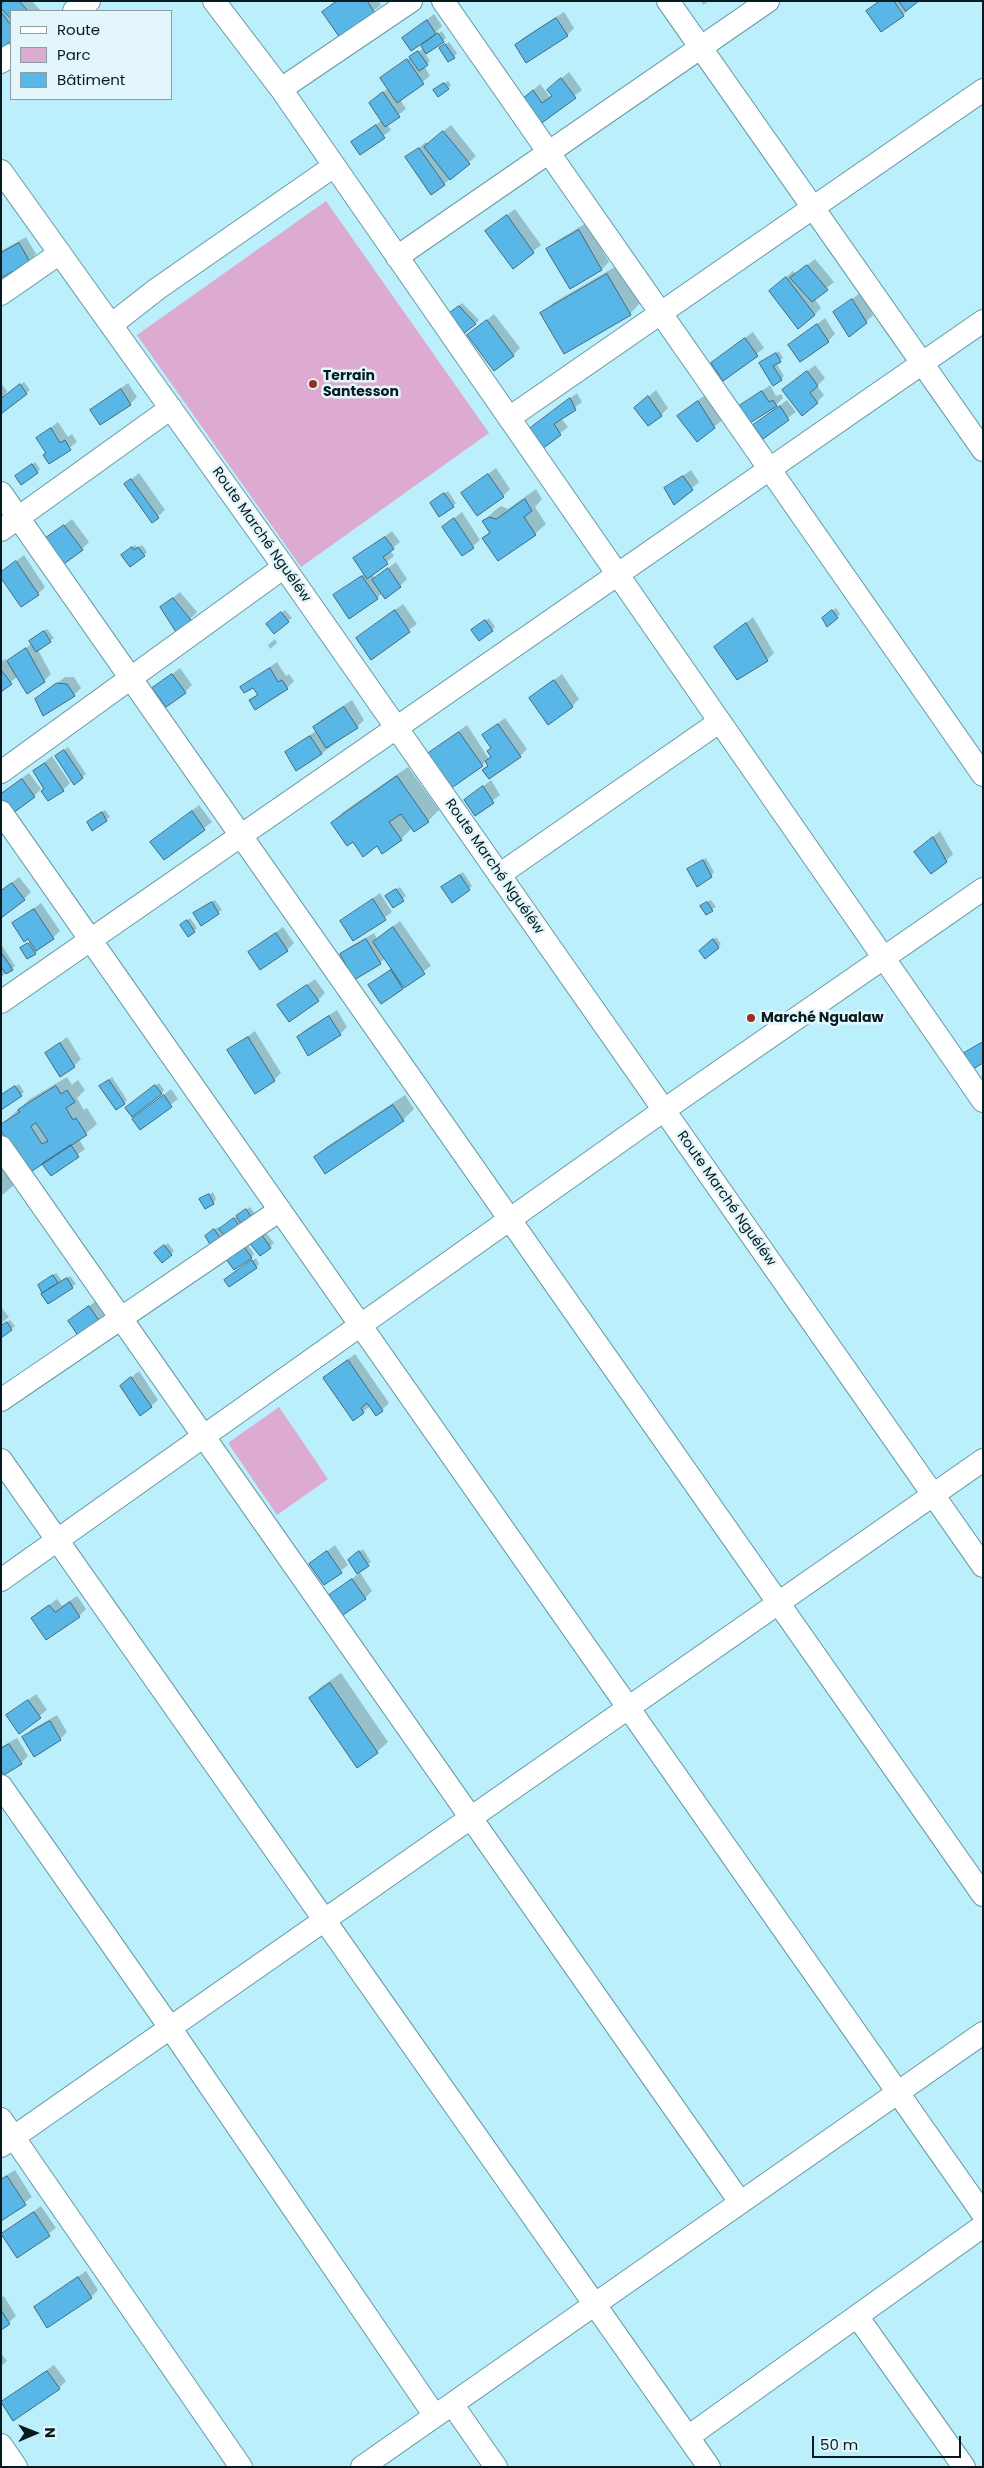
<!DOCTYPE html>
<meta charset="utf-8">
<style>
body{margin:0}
#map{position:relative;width:984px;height:2468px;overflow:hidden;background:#bbeffc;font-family:Poppins,sans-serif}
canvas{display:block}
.frame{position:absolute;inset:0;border:2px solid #061b1f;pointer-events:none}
.legend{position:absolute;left:10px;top:10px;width:162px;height:90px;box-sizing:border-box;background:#e2f6fb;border:1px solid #8a9ea3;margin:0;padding:6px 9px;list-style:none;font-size:15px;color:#061b1f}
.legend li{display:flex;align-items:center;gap:10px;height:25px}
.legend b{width:25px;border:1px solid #8a9ea3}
.north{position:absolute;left:10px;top:2408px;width:50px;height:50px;-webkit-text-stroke:4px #e2f6fb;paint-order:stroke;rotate:89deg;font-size:14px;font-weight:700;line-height:20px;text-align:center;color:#061b1f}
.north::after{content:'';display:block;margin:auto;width:18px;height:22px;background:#061b1f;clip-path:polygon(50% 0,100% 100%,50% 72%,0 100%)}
.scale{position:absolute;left:812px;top:2436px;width:149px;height:22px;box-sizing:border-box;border:2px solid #061b1f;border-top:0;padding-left:6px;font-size:15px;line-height:18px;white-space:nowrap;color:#061b1f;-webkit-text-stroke:4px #e2f6fb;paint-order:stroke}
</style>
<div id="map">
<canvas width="984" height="2468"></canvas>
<div class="frame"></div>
<ul class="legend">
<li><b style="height:6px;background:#fff"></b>Route</li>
<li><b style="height:14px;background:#ddaad2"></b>Parc</li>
<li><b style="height:14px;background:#59b7e7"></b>Bâtiment</li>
</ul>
<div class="north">N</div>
<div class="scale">50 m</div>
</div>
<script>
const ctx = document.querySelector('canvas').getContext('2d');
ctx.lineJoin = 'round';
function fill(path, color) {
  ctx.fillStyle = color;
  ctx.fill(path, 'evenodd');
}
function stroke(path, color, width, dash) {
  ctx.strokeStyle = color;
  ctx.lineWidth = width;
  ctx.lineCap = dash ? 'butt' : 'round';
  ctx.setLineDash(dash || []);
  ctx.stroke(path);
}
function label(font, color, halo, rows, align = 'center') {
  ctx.font = font + ' Poppins,sans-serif';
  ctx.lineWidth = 5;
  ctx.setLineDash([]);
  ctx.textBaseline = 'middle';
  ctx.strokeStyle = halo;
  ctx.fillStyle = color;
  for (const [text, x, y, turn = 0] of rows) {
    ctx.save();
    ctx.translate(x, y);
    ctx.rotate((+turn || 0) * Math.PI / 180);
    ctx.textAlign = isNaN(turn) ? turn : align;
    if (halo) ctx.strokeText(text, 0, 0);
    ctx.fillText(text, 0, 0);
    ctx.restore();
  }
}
const green = new Path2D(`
 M326,201l163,232 -188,134 -164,-232z
 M279,1407l49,72 -51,36 -49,-72z`);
const shadow = new Path2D(`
 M1,1h31l9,10h-30v29l-10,7z
 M336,1h43l2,4 -41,31 -17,-24z
 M701,1h8l-6,4z
 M878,1h39l-14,14 -35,-4z
 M564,12l10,16 -7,7 -51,10 7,-7z
 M434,14l8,12 -7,7 -32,5z
 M442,31l4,7 -21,15 5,8 -6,5 6,10 -30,23 6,10 -19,15 4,6 -31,24 -8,-12 30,-22 -12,-17 18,-15 -7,-10 43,-30 -2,-2 4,-4z
 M449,42l8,11 -3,4 -14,-9z
 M569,72l13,18 -43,33 -17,-23 18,-16 10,13 2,-2 -4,-5z
 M448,81l3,4 -3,3 -10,-1z
 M451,125l25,31 -32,28 -37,-26 19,-16 2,2z
 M515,209l26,36 -28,22 -26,-36z
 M586,223l23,39 -7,7 -32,18 -22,-38 7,-7z
 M26,237l10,17 -7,7 -28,15v-25z
 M815,259l19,23 -20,16 7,10 -7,7 -43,-24 22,-20 3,3z
 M618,265l22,38 -10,11h-88l11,-11z
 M860,293l13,22 -7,7 -31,-10z
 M462,303l17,17 -15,13 -12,-21z
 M494,314l26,34 -7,7 -44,-20z
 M825,318l10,16 -7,7 -38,4z
 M753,332l11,16 -40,31 -12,-16z
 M779,351l4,7 -7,5 8,13 -3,3 -20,-16z
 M815,365l10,13 -8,8 7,9 -7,7 -33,-12z
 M24,382l6,8 -29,22 2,-14h-2v-15l6,8 -3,6z
 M128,383l9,14 -7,7 -39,6z
 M770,385l6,11 5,-2 2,4 -7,7 -36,2z
 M656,390l12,18 -7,7 -18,-14z
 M577,393l5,9 -21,16 7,9 -25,20 -12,-18z
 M705,395l17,25 -8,7 -36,-11z
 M787,400l9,12 -33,25 -8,-12z
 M58,422l10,15 4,-3 5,8 -27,21 -3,-11 -9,-14z
 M35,462l5,7 -3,3 -17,1z
 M496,468l14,21 -7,7 -40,-3z
 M691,470l8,12 -24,21 -9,-15z
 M139,473l26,37 -13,12 -27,-37z
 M536,489l6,10 -7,8 11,17 -11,10 -51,4 6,-7 -6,-10 10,-10 7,-5 7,3z
 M448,491l8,12 -3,3 -18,-6z
 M462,512l18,28 -17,15 -19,-28z
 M72,519l17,23 -7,7 -37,-8z
 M392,531l8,11 -10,8 4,6 -22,18 3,4 21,-16 11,17 -7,7 -18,7 -5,5 -42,-2 30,-23 -10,-14z
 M135,545l2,3 5,-3 5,7 -3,3 -18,-3z
 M24,555l21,32 -7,7 -37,-21z
 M180,592l17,20 -7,7 -28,-12z
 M403,604l14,20 -46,34 -14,-20z
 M836,608l4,6 -3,3 -11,-2z
 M285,610l7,8 -18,14 -3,-11z
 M753,617l21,36 -7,7 -30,19 -21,-32z
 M489,618l6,9 -3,3 -16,-3z
 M47,629l7,9 -16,12 13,24 -7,7 -26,-5 -17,14v-28l4,-3 3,4 24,-20 -1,-2 3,-3z
 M275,639l2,4 -7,6 -2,-4z
 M277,662l9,14 3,-2 5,7 -7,7 -37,13 7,-7 -3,-8 -12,1z
 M180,668l12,17 -7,7 -31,-4z
 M562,674l17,25 -7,7 -42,-8z
 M65,677h9l7,11 -7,7 -37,4z
 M352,700l12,20 -7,7 -36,27 -35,-2 31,-22 -3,-3 7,-7z
 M505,718l22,31 -7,7 -36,14 5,-5 -3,-4 -4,4 -54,-11 39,-29 22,34 3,-11 -9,-13z
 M68,747l18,27 -4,3 -22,-24z
 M52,756l18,27 -7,7 -18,-2 -11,-17z
 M408,767l31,43 -11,11 -16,7 -11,11 -23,6 -25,-5 -21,-17 11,-11z
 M29,773l12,16 -7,7 -33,7v-9z
 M491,780l9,15 -25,19 -9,-14z
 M199,805l13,17 -48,37 -12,-17z
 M105,810l5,7 -17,12 -2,-10z
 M940,831l13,23 -7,7 -31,-9z
 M706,858l8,14 -3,4 -22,-7z
 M463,872l9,14 -20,15 -6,-17z
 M19,877l12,15 -7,7 -23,-8z
 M400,887l6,9 -13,10 -3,-13z
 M380,893l12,19 -38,28 -12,-19z
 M215,900l7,10 -4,3h-24z
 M711,900l5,7 -10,6 -1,-10z
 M41,903l19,28 -25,22 -14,-5 10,-7 -17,-18z
 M190,918l7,10 -3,3 -9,-9z
 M400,921l31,45 -50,36 -11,-17 22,-17 -7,-10 -5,5 -39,-8 7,-7 26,-15 3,6z
 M283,927l11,16 -7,7 -38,2z
 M716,937l5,7 -3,4h-14z
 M1,944l14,22 -14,11z
 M315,979l10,14 -7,7 -39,6z
 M337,1010l10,17 -7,7 -42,3 7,-7z
 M255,1031l26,42 -7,7 -45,-30z
 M67,1037l14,22 -7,7 -28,-13z
 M67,1077l5,8 6,-5 7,10 -8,8 7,12 3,-2 10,16 -18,15 6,10 -34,26 -8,-12 -42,-38 29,-26z
 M112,1077l15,23 -3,3 -20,-20z
 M159,1083l5,7 -3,4 -31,11z
 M19,1084l5,8 -23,17v-13z
 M171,1089l7,10 -38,29 -6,-9z
 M405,1095l9,14 -11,11 -87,38 10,-11z
 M3,1169l11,16 -13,11v-25z
 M213,1192l3,7 -3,4 -12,-3z
 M250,1207l5,7 -35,24 -11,-5 9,-6 2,2z
 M263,1229l11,14 -14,12z
 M168,1243l6,8 -12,10 -3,-11z
 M248,1245l6,9 -3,4 -23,1z
 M256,1258l3,6 -3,3 -30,13z
 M56,1273l6,8 8,-5 6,8 -28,19 -9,-17z
 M97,1300l9,14 -7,7h-29z
 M1,1307l8,10 -8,6z
 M10,1320l5,6 -14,11v-10z
 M355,1354l34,49 -7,7 -12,-4 -17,14 -29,-42z
 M139,1371l19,29 -7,6 -30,-20z
 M335,1545l13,20 -24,18 -13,-19z
 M363,1549l8,13 -12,9 13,20 -7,7 -34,-3 27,-21 -9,-14z
 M77,1596l9,13 -7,7 -47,2 25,-19 5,7z
 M341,1673l47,69 -11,10 -67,-54 11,-11z
 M36,1694l11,16 -28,22 -11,-16z
 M57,1715l10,17 -7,7 -36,-2 7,-7z
 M17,1738l11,18 -7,7 -20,4v-20z
 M15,2170l17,27 -31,23v-41z
 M41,2206l15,22 -39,29 -15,-23z
 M86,2271l12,19 -7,7 -56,10z
 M4,2296l12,20 -15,13v-31z
 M1,2353l6,8 -6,5z
 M54,2365l12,16 -7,7 -57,14z`);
const building = new Path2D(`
 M3,1h16l9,10h-17v8l-10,-11z
 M337,1h30l8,12 -35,25 -18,-26z
 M880,1h14l10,15 -23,16 -15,-21z
 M899,1h20l-13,10z
 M1,12l10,13v16l-10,8z
 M556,18l12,18 -42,27 -11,-18z
 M427,20l9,14 -25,17 -9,-13z
 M438,33l6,9 -18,12 -5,-8z
 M445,44l10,14 -7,4 -9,-14z
 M418,51l10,14 -9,6 -10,-14z
 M407,59l17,25 -27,19 -17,-25z
 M561,78l15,20 -37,27 -18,-25 12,-10 9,13 10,-7 -5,-6z
 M444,83l5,6 -11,8 -5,-7z
 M383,92l17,25 -15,10 -16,-24z
 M376,125l9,13 -25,17 -9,-13z
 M443,131l27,33 -20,16 -26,-33z
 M419,148l26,37 -14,10 -26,-38z
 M507,215l27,38 -21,16 -28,-38z
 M579,230l23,40 -32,19 -24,-40z
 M19,243l11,19 -29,16v-25z
 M807,265l21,25 -16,12 -22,-24z
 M607,274l24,41 -67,39 -24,-41z
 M786,277l29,38 -17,14 -29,-38z
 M852,299l15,24 -18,14 -16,-25z
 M459,306l17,18 -13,10 -16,-19z
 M487,320l27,36 -20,15 -27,-36z
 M817,324l12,18 -29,20 -12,-17z
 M745,338l13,18 -35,25 -12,-18z
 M776,353l5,9 -8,4 9,14 -9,6 -14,-23z
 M807,371l11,15 -8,7 8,10 -16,13 -20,-26z
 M20,384l7,10 -26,20v-15z
 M121,389l10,16 -31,20 -10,-15z
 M762,391l7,11 4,-2 4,6 -27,17 -11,-17z
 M648,396l14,20 -14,10 -14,-18z
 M570,398l6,12 -22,14 7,11 -19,14 -13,-20z
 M698,401l17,27 -18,14 -20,-26z
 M780,406l9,14 -26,19 -10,-14z
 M51,428l9,15 5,-3 6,10 -22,14 -6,-9 3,-2 -10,-15z
 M32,464l6,9 -17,12 -6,-9z
 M488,474l16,23 -27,19 -16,-23z
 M683,476l10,14 -19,15 -10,-17z
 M131,479l28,39 -7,5 -28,-39z
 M444,493l10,14 -15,10 -9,-14z
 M525,499l7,12 -8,6 12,18 -38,26 -16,-23 8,-5 -8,-12 7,-4 7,2z
 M454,518l20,30 -12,8 -20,-29z
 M64,525l19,25 -22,16 -18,-26z
 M385,537l9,12 -11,8 5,7 -21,15 -14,-21z
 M132,547l2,3 4,-3 7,9 -15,11 -9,-12z
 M16,561l23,34 -18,12 -20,-29v-6z
 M388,568l13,19 -16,12 -13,-19z
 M362,576l16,23 -29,20 -16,-24z
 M173,598l18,22 -15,12 -16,-25z
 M395,610l15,22 -39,28 -15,-22z
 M832,610l6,8 -11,9 -5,-9z
 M281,612l8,10 -15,12 -8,-10z
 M485,620l8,11 -14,10 -8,-11z
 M746,623l22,38 -31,19 -23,-33z
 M44,631l7,11 -15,10 -7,-11z
 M26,648l19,34 -18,12 -20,-33z
 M270,668l8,14 4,-2 6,9 -33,21 -6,-10 9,-5 -5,-7 -9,5 -4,-6z
 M1,670l11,14 -11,8z
 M172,674l14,19 -20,14 -14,-19z
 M554,680l19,27 -25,18 -19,-27z
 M57,683l10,1 8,12 -32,20 -8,-17z
 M344,707l14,21 -32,20 -13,-21z
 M498,724l23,33 -32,22 -7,-9 6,-4 -3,-5 6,-4 -4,-6 4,-3 -9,-13z
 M459,732l24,34 -33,23 -23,-35z
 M310,736l12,18 -26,17 -11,-19z
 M64,750l19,28 -9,7 -19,-29z
 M45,763l19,28 -16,10 -7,-10 3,-2 -11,-18z
 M397,776l32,46 -15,10 -13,-18 -12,8 13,18 -20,14 -5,-8 -14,11 -10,-15 -6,4 -16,-23z
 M22,779l13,18 -26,19 -8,-11v-11z
 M483,786l11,17 -19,13 -11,-16z
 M192,811l13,19 -41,30 -14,-18z
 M102,812l5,9 -15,10 -5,-9z
 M933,837l14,25 -16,12 -17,-22z
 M703,860l9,17 -15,10 -10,-18z
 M460,875l10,15 -18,13 -11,-16z
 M12,883l13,17 -24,18v-27z
 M396,889l8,12 -11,7 -8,-12z
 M373,899l13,21 -33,21 -13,-20z
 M212,902l7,12 -18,12 -8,-13z
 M707,902l6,9 -7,4 -6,-9z
 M34,909l20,30 -18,12 -8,-12 -4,3 -12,-19z
 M187,920l8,12 -7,5 -8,-12z
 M393,927l32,47 -21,14 -31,-46z
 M276,933l12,18 -28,19 -12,-18z
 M366,939l15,25 -27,16 -14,-26z
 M713,939l6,9 -14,11 -6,-8z
 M28,943l8,11 -9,5 -7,-11z
 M1,952l12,18 -7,4 -5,-7z
 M391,970l12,19 -22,15 -13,-19z
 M307,985l12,16 -30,21 -12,-17z
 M329,1016l12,19 -33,21 -11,-19z
 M248,1037l27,44 -20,13 -28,-44z
 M983,1042v21l-10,6 -9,-16z
 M60,1043l15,24 -15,10 -15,-24z
 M109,1080l16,24 -9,6 -17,-24z
 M155,1085l7,9 -30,23 -7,-9z
 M15,1086l7,10 -21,14v-15z
 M56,1086l5,8 6,-4 8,12 -9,6 7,12 3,-2 11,17 -58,38 -28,-42v-7l19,-12 -2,-2z
 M164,1095l8,12 -32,23 -8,-11z
 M393,1105l11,16 -79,53 -11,-17z
 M36,1123l12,18 -6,3 -11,-17z
 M71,1145l8,12 -28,19 -9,-12z
 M209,1194l5,10 -9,5 -6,-10z
 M246,1209l6,9 -10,7 -6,-9z
 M234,1218l6,9 -15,10 -6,-8z
 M214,1229l7,10 -10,7 -6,-10z
 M259,1231l12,17 -11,8 -13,-16z
 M164,1245l8,10 -10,8 -8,-10z
 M244,1247l8,11 -18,12 -8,-11z
 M252,1260l5,8 -28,19 -5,-7z
 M53,1275l5,8 -16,10 -4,-8z
 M67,1278l6,10 -25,16 -7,-10z
 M89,1306l11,16 -21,15 -11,-16z
 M7,1322l5,8 -11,8v-12z
 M348,1360l35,51 -7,5 -9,-13 -6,5 3,5 -11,8 -30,-43z
 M131,1377l21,30 -12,9 -20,-30z
 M327,1551l15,22 -18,12 -15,-21z
 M359,1551l10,15 -12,8 -9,-14z
 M352,1579l14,20 -23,16 -14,-20z
 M70,1602l10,15 -34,23 -15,-22 18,-13 6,7z
 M330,1683l48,70 -21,15 -48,-70z
 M28,1700l13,18 -22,16 -13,-19z
 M50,1721l11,19 -27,17 -12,-20z
 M9,1744l13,20 -18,11 -3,-5v-21z
 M7,2176l19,29 -25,16v-41z
 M34,2212l16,24 -33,22 -16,-24z
 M78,2277l14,21 -45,30 -13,-21z
 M1,2310l9,14 -9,6z
 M47,2371l13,18 -47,32 -12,-19z`);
const minor = new Path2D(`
 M214,1l67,88 702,1012
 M443,1l540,774
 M668,1l315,449
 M74,11l15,-10
 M1,62l10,-7
 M281,89l130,-88
 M1,171l283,396 699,999
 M397,257l371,-256
 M1,294l59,-41
 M111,325l46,-36 177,-123
 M509,418l474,-328
 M1,493l982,1402
 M1,530l170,-122
 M1,772l283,-205
 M1,812l982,1402
 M499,875l220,-153
 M1,1002l982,-681
 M1,1147l739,1055
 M1,1400l279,-190
 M1,1460l708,1007
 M1,1580l663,-470 319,-221
 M1,1786l170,243 264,387
 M1,2119l240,348
 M1,2146l982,-686
 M857,2316l107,151
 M452,2404l44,63
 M688,2437l295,-211
 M1,2445l15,22
 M362,2467l621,-434`);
const markers = [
 [313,384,5,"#982f18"],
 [751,1018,5,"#982f18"]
];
const poiNames = [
 ["Terrain",323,376],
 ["Santesson",323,392],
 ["Marché Ngualaw",761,1018]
];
const streetNames = [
 ["Route Marché Nguéléw",261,535,55],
 ["Route Marché Nguéléw",494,867,55],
 ["Route Marché Nguéléw",726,1199,55]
];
fill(green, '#ddaad2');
fill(shadow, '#0003');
fill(building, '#59b7e7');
stroke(building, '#41687e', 1);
stroke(minor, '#6799a5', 24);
stroke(minor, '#fff', 22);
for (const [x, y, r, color] of markers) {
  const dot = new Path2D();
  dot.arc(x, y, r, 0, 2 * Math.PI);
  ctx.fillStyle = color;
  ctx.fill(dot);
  stroke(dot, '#e2f6fb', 2);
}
label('bold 14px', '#061b1f', '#e2f6fb', poiNames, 'left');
label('14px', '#061b1f', '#e2f6fb', streetNames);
</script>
